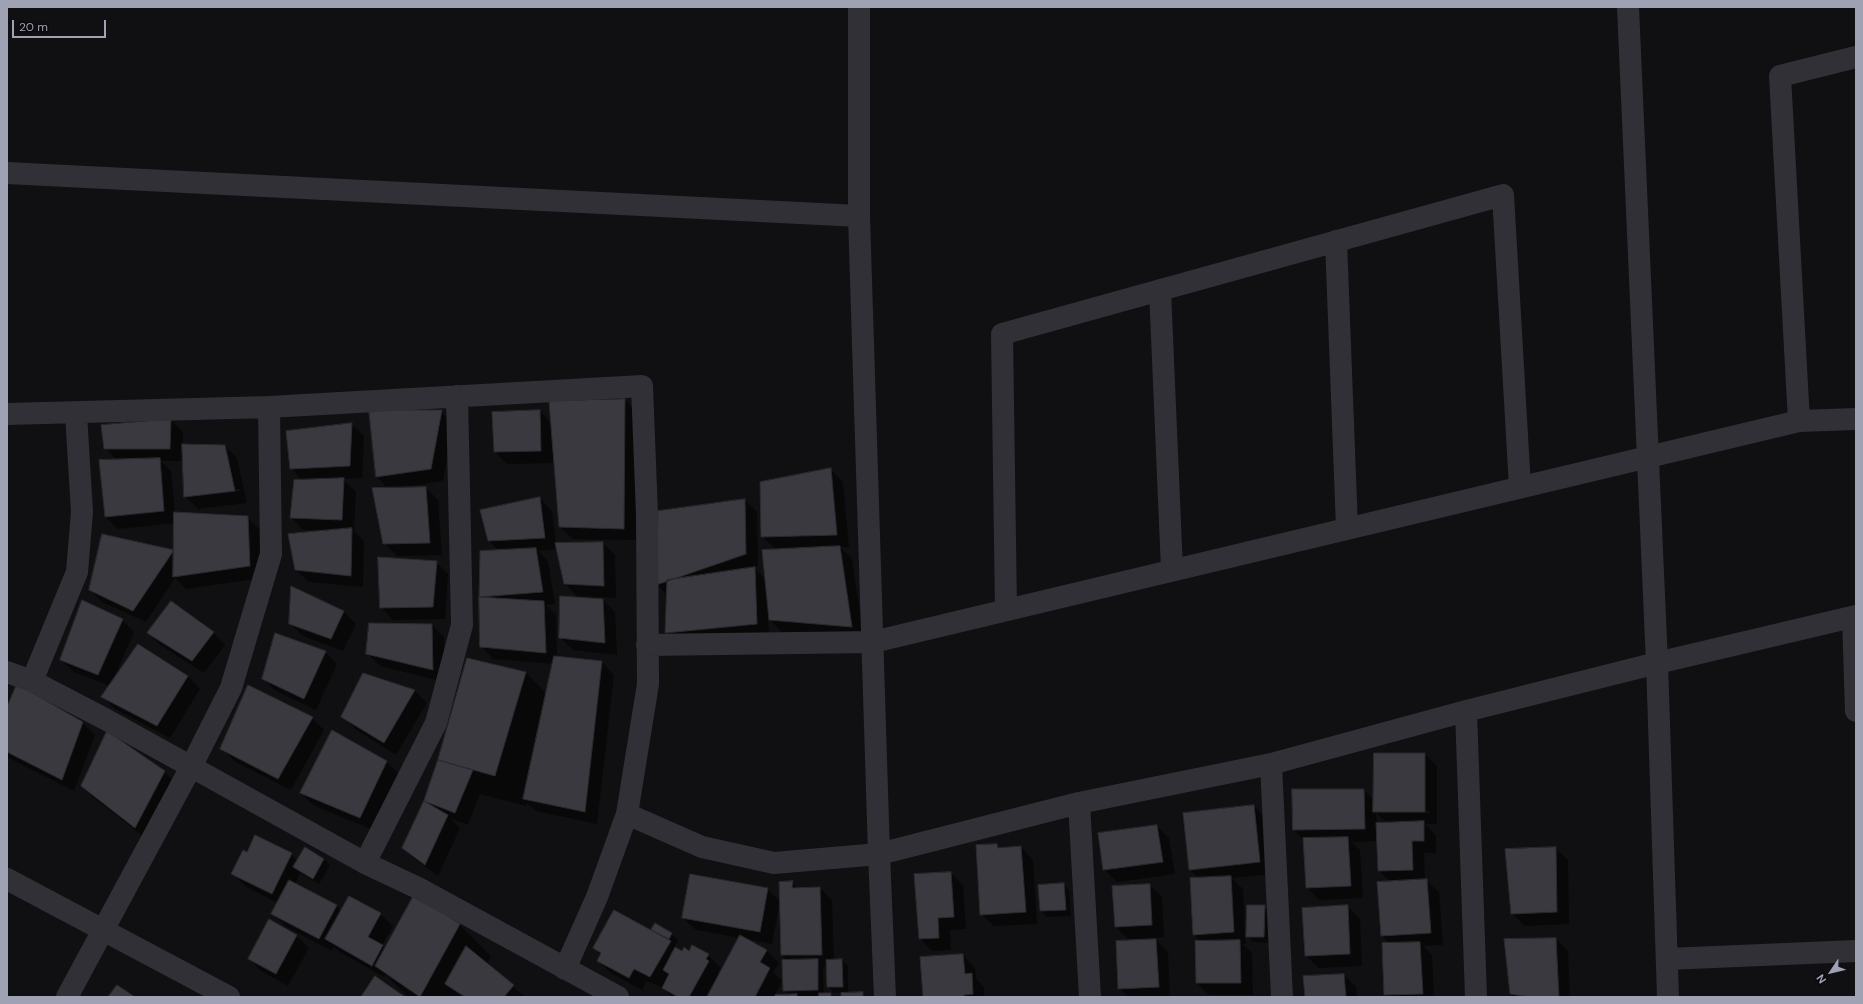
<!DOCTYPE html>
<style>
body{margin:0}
#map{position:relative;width:1863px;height:1004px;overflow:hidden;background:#100f11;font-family:"DM Sans",sans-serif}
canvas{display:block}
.frame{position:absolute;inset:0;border:8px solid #9fa2b3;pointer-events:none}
.north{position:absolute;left:1811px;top:952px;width:40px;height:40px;-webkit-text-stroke:3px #0b0a0c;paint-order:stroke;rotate:235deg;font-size:11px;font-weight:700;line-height:16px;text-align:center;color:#9fa2b3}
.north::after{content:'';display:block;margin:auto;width:14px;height:18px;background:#9fa2b3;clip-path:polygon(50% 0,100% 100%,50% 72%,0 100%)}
.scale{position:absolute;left:12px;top:20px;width:94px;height:18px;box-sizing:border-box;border:2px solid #9fa2b3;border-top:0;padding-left:5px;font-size:12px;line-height:14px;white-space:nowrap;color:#9fa2b3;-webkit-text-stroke:3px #0b0a0c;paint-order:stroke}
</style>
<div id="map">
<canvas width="1863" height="1004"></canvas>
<div class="frame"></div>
<div class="north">N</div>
<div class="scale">20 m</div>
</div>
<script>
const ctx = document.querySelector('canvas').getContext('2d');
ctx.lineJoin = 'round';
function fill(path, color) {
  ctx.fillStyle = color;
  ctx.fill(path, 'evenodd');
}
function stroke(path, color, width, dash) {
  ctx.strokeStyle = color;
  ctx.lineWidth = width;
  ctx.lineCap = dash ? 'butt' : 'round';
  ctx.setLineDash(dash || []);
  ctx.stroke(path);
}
const shadow = new Path2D(`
 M625,400l12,12 -1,128 -63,-1 -13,-12 -5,-69h-2v5l-46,1 -12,-12 45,-41 12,13z
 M370,411h71l12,12 -10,58 -36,6v1h19l12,12 4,55 -45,1 -13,-13 4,-54 -11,-12z
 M171,420l12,12v13l42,1 12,12 10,45 -49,6 -13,-13 -1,-35h-23l10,10 4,42 72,4 13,13 2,48 -76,11 -11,-11 -29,44 -44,-20 -12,-12 13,-55 72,16v-28l-57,6 -12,-12 11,-57 -12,-12zM240,489v2l-44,5v-2z
 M351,424l13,12 -2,42 -19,1 13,13 -2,39 10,10 -1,46 -54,-5 -13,-12 25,-40h-18l-12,-13 12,-36 -12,-13z
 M830,469l13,13 6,65h-9l12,12 12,80 -82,-7 -14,-14 1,18 -91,9 -12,-13 1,-37 -10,-10 88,-85 12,12 1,54 -4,1 12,13 10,-30 -14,-14z
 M540,498l12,13 4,33 47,-1 12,12 1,43 -39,-2 -12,-12 -7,-35 -20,2 10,10 7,43 -9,1 10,10 1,42 45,5 12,13 -17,149 -61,-13 -9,-8 -1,3 -46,-12 -12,31 -18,-7 10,10 -22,48 -22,-16 -13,-13 22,-46 14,-40 28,-102 59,14 21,21 7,-30 -61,-5 -12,-13v-94l18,-1 -10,-10z
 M436,562l12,12 -3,45 -52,1 -12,-13z
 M603,600l12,12 2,43 -44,-5 -13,-13z
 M344,612l12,12 -13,27 -40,-15 -13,-12z
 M122,620l12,12 -20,46 25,-32 49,30 12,13 -30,49 -55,-29 -13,-13 8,-10 -36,-14 -13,-12z
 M432,625l12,12 1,45 -65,-16 -13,-13z
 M148,632h65l12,13 -21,28 -44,-28z
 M325,652l12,12 -21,46 -40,-19 -13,-12z
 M364,674l51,17 12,12 -31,52 -41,-26 -12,-13z
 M7,709l76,14 12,12 -21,56 -67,-34z
 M312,718l12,12 -33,60 -57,-29 -12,-13z
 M108,733l57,39 12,12 -29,56 -54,-42 -12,-12z
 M1375,754h50l12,12v58h-12l11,11v18h-12l1,27 14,12 4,53 -20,1 9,9 2,42h-47l-2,-2 5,-51 -8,-8 9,-54 -12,-11 -1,-30 -26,1 8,8 3,48 -44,2 -12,-12 -2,-47 -11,-11 70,-40 10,10zM1385,811h45v2h-45zM1376,813l11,10 -10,1z
 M387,762l12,12 -26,56 -60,-25 -12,-12z
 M1254,806l12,13 6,55 -40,4 11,11 3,55h-3l9,9 1,42h-44l-12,-12 -1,-41h5l-7,-8 5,-55 -9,-10z
 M1157,826l12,12 6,36 -58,8 -13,-13z
 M997,845l3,3 21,-1 12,13 4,64 -43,2 -13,-12z
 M1555,848l13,12 1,64 -44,2 -13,-12z
 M247,853l44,1 7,7 26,-2 6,6 -11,19 -19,-11 -5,11 42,22 4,5 39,3 13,12 -11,19 4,4 28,-53 46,29 31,31 -4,8 38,33h-117l-22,-22 -2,2 -46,-26 -4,-4 -2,4 -47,-25 -12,-13 5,-10 -33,-17 -12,-13z
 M951,873l12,12 3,44 -16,1 1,20 -19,1 -12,-12z
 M792,882l6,7 22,-1 12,13 2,59h8l6,6v28l14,-1 4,4h-24v-5l-8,1 -6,-7 -1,-19h-4l1,27h7l3,3h-58l13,-2 -5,-5 4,-29 -6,-6 -2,-72z
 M1063,884l6,6 2,26 -24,1 -6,-6 -2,-25z
 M1149,885l13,12 2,40 -10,1 14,14 2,45h-42l-9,-9 15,-49h-6l-12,-12z
 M767,889l13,12 -8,43 -26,-5 20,11 13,13 -6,9 9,9 -8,16h-102l-9,-9 -16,-7 -5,9 -31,-17 -13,-12 3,-6 -7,-7 58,-17 3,-6 17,9 6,6 -3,6 4,4 11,2 3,-6 15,9 13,13 -3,4 2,2 20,-36 -44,-8 -13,-12z
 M1264,906l6,6v31l-17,-1 -6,-6z
 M1347,906l13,13 2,47 -44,2 -12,-13z
 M270,921l27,15 12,12 -21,38 -27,-15 -12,-12z
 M1556,939l12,12 2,46h-56l-3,-3z
 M963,955l12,13 1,11 8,8v10h-60z
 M1344,975l12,12 1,10h-51z`);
const building = new Path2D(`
 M625,399l-1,130 -65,-2 -10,-126z
 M369,410h73l-11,59 -55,8z
 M540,410l1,41 -47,1 -2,-40z
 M171,419l-1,30h-66l-3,-24z
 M352,423l-2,43 -60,3 -4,-38z
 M182,444l43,1 10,46 -51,6z
 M160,458l4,53 -59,6 -6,-57z
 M831,468l6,67 -76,2 -1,-55z
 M344,478l-2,42 -52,-2 4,-38z
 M426,487l4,56 -47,1 -11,-56z
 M540,497l5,41 -57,3 -8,-31z
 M745,499l1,55 -90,31 2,-74z
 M174,512l74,4 2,50 -77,11z
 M352,528l-1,48 -56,-6 -7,-36z
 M102,534l72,16 -41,61 -44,-21z
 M603,542l1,44 -40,-2 -9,-41z
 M840,546l12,81 -83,-7 -7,-70z
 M536,548l7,44 -64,5 1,-46z
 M378,557l59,4 -4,46 -53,1z
 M755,567l2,57 -92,9 2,-53z
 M291,586l53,25 -13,28 -42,-15z
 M560,596l43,3 2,44 -46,-5z
 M479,597l65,4 2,52 -66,-6z
 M82,600l41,19 -25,56 -38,-15z
 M171,601l43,31 -22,29 -45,-28z
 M369,623l63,1 1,46 -67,-16z
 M275,633l51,18 -22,48 -42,-20z
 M138,644l50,32 -31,50 -56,-29z
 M554,656l48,5 -17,151 -62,-13z
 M467,658l59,14 -31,104 -57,-16z
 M363,673l52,17 -31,53 -43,-26z
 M17,684l66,38 -21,58 -55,-28v-45z
 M248,685l65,32 -35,62 -58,-30z
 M332,730l55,31 -27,57 -60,-25z
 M107,731l58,40 -30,57 -54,-42z
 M1374,753h51v59h-52z
 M438,760l35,10 -18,43 -31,-12z
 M1292,789h72l1,40 -72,1z
 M424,801l24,14 -23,50 -23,-17z
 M1254,805l6,57 -71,8 -6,-57z
 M1424,821v20h-12l1,29 -35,1 -2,-48z
 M1157,825l6,37 -60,8 -5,-37z
 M255,835l37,18 -20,41 -41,-20 12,-24 4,2z
 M1348,837l3,49 -45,2 -3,-50z
 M997,844l1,4 23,-2 5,66 -46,3 -4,-70z
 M305,847l19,12 -11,20 -20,-12z
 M1556,847l1,65 -46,2 -6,-65z
 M951,872l3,45 -16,1 1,20 -20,1 -5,-65z
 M690,874l78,14 -8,44 -78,-14z
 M1231,876l3,56 -41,3 -3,-57z
 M1427,879l4,54 -50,3 -4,-54z
 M289,880l48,25 -18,34 -48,-25z
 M793,881l-1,7 28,-1 2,68h-41l-2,-73z
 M1064,883l2,27 -26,1 -2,-26z
 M1150,884l2,41 -37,2 -3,-41z
 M414,895l46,29 -40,73 -45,-31z
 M349,896l32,17 -13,24 15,8 -11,21 -47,-27z
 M1247,905h18l-1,32h-18z
 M1348,905l2,49 -45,2 -3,-48z
 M614,910l57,31 -21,36 -16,-8 -5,9 -32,-17 4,-8 -8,-5z
 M269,919l28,16 -21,39 -28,-15z
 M655,923l17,10 -3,6 -18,-9z
 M740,935l27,15 -7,12 10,6 -15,29h-48z
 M1556,938l3,59h-29l-20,-3 -6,-55z
 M1156,939l3,48 -41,2 -2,-48z
 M1240,940l1,43h-45l-1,-42z
 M1420,942l3,52 -39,1 -2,-52z
 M692,945l17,9 -3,5 3,2 -20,36h-11l-16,-9 7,-14 -6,-4 12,-23 7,4 2,-4 5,4z
 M466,946l48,39 -10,12h-39l-20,-13z
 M963,954l2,20 7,-1 1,21 -9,1v2h-41l-3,-40z
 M818,959v31l-35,1 -1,-31z
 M842,959l1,28h-16l-1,-27z
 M1344,974l2,23h-41l-2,-21z
 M375,976l30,21h-44z
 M117,985l18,12h-27z
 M863,992v5h-22v-4z
 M819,993h12v4h-12z
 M797,994v3h-22v-2z`);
const minor = new Path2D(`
 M859,7v209l20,638 6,143
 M1628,7l29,656 11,334
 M7,173l852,43
 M1336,241l11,287
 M1160,290l12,280
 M7,414l262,-7 373,-21 5,128 1,170 -21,130 -30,83 -32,72
 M1799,421l-19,-345 76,-19
 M1006,610l-4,-276 501,-139 17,292
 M1853,617l3,94
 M647,645l226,-3 926,-221 57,-2
 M7,672l25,9 73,38 260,144 53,25 200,109
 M32,681l45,-109 5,-60 -6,-98
 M1466,711l10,286
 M1271,764l11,233
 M1079,803l11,194
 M627,814l75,33 72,16 105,-9 200,-51 192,-39 195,-53 191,-48 199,-47
 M365,863l71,-140 26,-98 -5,-229
 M1667,959l189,-8
 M67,997l124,-230 40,-79 40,-134 -2,-147`);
const tertiary = new Path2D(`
 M7,879l222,118`);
fill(shadow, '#0007');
fill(building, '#39393f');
stroke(building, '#2a292d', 1);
stroke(minor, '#303036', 22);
stroke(tertiary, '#303036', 22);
</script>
